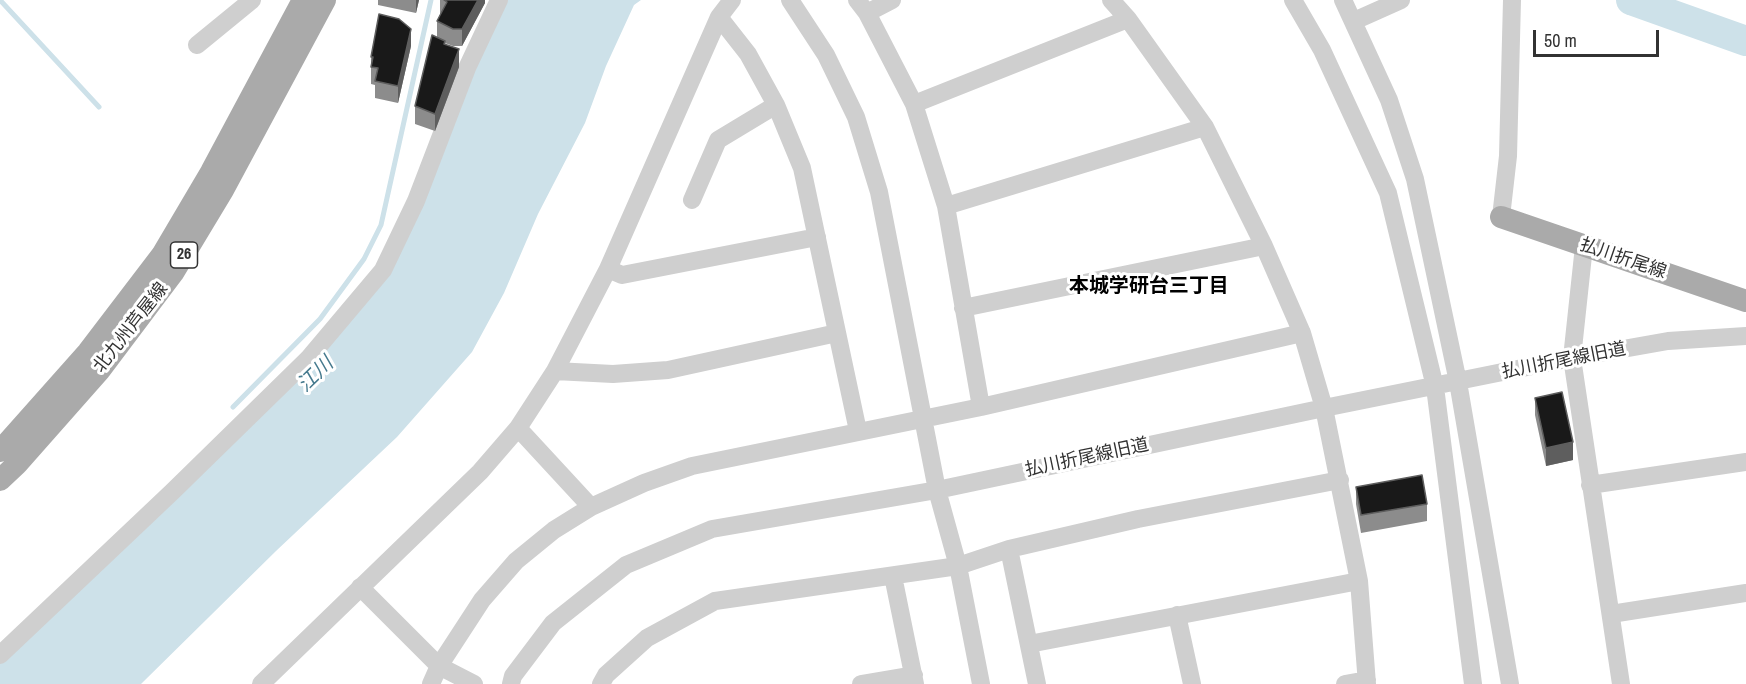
<!DOCTYPE html>
<meta charset="utf-8">
<style>
body{margin:0}
#map{position:relative;width:1746px;height:684px;overflow:hidden;background:#fff;font-family:"Archivo Narrow",sans-serif}
canvas{display:block}
.scale{position:absolute;left:1533px;top:30px;width:126px;height:27px;box-sizing:border-box;border:3px solid #323232;border-top:0;padding-left:8px;font-size:18px;line-height:21px;white-space:nowrap;color:#323232;-webkit-text-stroke:4px #fff;paint-order:stroke}
</style>
<div id="map">
<canvas width="1746" height="684"></canvas>
<div class="scale">50 m</div>
</div>
<script>
const ctx = document.querySelector('canvas').getContext('2d');
ctx.lineJoin = 'round';
function fill(path, color) {
  ctx.fillStyle = color;
  ctx.fill(path, 'evenodd');
}
function stroke(path, color, width, dash) {
  ctx.strokeStyle = color;
  ctx.lineWidth = width;
  ctx.lineCap = dash ? 'butt' : 'round';
  ctx.setLineDash(dash || []);
  ctx.stroke(path);
}
function label(font, color, halo, rows, align = 'center') {
  ctx.font = font + ' "Archivo Narrow","Noto Sans JP",sans-serif';
  ctx.lineWidth = 6;
  ctx.setLineDash([]);
  ctx.textBaseline = 'middle';
  ctx.strokeStyle = halo;
  ctx.fillStyle = color;
  for (const [text, x, y, turn = 0] of rows) {
    ctx.save();
    ctx.translate(x, y);
    ctx.rotate((+turn || 0) * Math.PI / 180);
    ctx.textAlign = isNaN(turn) ? turn : align;
    if (halo) ctx.strokeText(text, 0, 0);
    ctx.fillText(text, 0, 0);
    ctx.restore();
  }
}
const water = new Path2D(`
 M506,0h135l-7,5 -28,61 -21,57 -47,91 -34,79 -32,59 -75,85 -121,114 -135,133h-141v-24l357,-350z`);
const stream = new Path2D(`
 M0,0l99,107
 M233,407l87,-88 44,-60 17,-34 50,-225`);
const river = new Path2D(`
 M1631,0l115,41`);
const minor = new Path2D(`
 M790,0l36,55 30,62 23,75 58,298 21,76 23,118
 M857,0l10,13 47,91 32,102 35,201
 M1111,0l17,19 77,108 59,119 38,87 22,75 35,173 8,103
 M1293,0l29,50 66,143 47,194 38,297
 M1343,0l46,100 26,79 43,203 52,302
 M867,13l25,-13
 M719,17l29,37 28,51 26,63 56,263
 M1354,21l47,-21
 M197,45l55,-45
 M914,104l214,-85
 M692,200l26,-60 58,-35
 M946,206l259,-79
 M1501,217l7,-61 4,-156
 M1584,246l-12,112 49,326
 M608,269l14,6 195,-38
 M963,308l301,-62
 M555,371l58,3 55,-4 169,-37
 M518,428l73,79
 M1590,485l156,-23
 M1009,549l28,135
 M893,576l22,108
 M360,587l79,79 35,18
 M1611,614l135,-21
 M1177,615l15,69
 M1029,644l330,-63
 M0,655l172,-163 136,-133 75,-89 33,-69 51,-133 32,-68
 M261,684l219,-212 38,-44 37,-57 53,-102 111,-252 13,-17
 M431,684l8,-18 43,-66 34,-39 38,-31 37,-23 53,-24 48,-17 289,-59 321,-74
 M511,684l2,-8 40,-53 73,-58 86,-36 225,-39 387,-82 248,-50 96,-17 78,-5
 M601,684l5,-9 41,-37 68,-37 243,-35 51,-17 129,-30 202,-39
 M861,684l53,-9
 M1345,684l22,-4`);
const major = new Path2D(`
 M1501,217l245,84
 M0,451l88,-99 74,-97 49,-83 92,-172
 M0,480l17,-16 83,-94 73,-97 50,-83 102,-190`);
const wall = new Path2D(`
 M378,0h41l-3,13 -38,-8z
 M440,0h45v3l-23,43h-9l-8,-3 14,24 -24,64 -20,-7v-18l22,-69v-16l3,-6z
 M411,46l-13,57 -23,-5v-13l-4,-1v-27z
 M1535,398l38,62 -27,6 -11,-51z
 M1356,487l71,17v17l-66,12 -5,-29z`);
const shadedWall = new Path2D(`
 M416,0h3l-3,13z
 M478,0h7v3l-23,43v-17z
 M411,29v17l-13,57v-17z
 M459,49v18l-24,64v-17z
 M1573,442v18l-27,6v-18z`);
const building = new Path2D(`
 M444,0h34l-16,29h-9l-16,-8 10,-19z
 M379,14l20,5 12,10 -13,57 -23,-5 3,-13 -7,-1 2,-10h-2z
 M432,35l13,6 -1,3 15,5 -24,65 -20,-8z
 M1562,392l11,50 -27,6 -11,-50z
 M1422,475l5,29 -66,11 -5,-28z`);
const shields = [
 [184,255,27]
];
const shieldNames = [
 ["26",184,255]
];
const streetNames = [
 ["払川折尾線",1623,259,19],
 ["北九州芦屋線",131,328,-52],
 ["払川折尾線旧道",1564,361,-11],
 ["払川折尾線旧道",1087,458,-12]
];
const neighbourhoodNames = [
 ["本城学研台三丁目",1149,287]
];
const waterNames = [
 ["江川",316,375,-44]
];
fill(water, '#cde1e9');
stroke(stream, '#cde1e9', 5);
stroke(river, '#cde1e9', 30);
stroke(minor, '#cfcfcf', 18);
stroke(major, '#aaa', 22);
fill(wall, '#8c8c8c');
fill(shadedWall, '#5e5e5e');
fill(building, '#191919');
stroke(building, '#5e5e5e', 1.5);
for (const [x, y, w] of shields) {
  const box = new Path2D();
  box.roundRect(x - w / 2, y - 13, w, 26, 4.5);
  ctx.fillStyle = '#fff';
  ctx.fill(box);
  stroke(box, '#323232', 1.5);
}
label('bold 16px', '#323232', null, shieldNames);
label('18px', '#323232', '#fff', streetNames);
label('bold 20px', '#000', '#fff', neighbourhoodNames);
label('italic 20px', '#467a8e', '#fff', waterNames);
</script>
